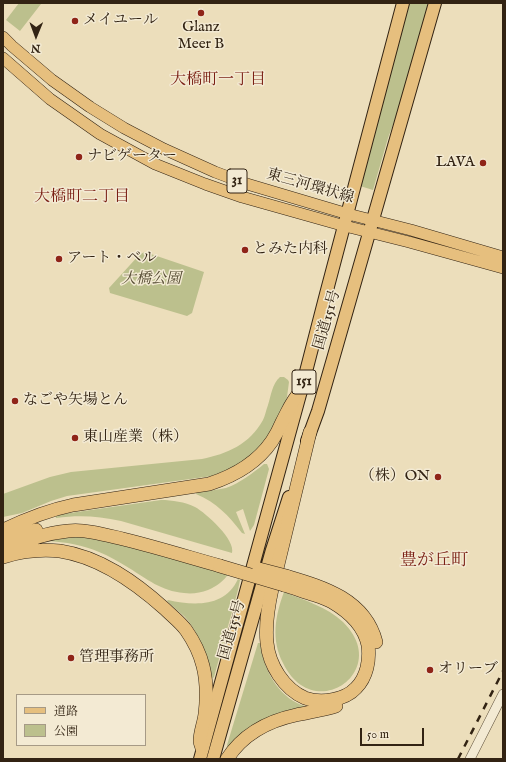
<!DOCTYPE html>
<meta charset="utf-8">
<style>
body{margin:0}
#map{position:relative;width:506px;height:762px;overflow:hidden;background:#ecdebb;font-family:"IM FELL English","Noto Serif JP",serif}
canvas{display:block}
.frame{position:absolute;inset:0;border:4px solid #322313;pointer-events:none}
.legend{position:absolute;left:16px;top:694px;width:130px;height:52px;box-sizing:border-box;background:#f3ead3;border:1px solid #a69a86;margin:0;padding:5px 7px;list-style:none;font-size:12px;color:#322313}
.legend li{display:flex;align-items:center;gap:8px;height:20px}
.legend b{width:20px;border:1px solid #a69a86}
.north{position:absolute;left:16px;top:16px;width:40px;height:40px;-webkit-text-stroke:3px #f3ead3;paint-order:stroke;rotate:181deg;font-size:11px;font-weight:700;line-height:16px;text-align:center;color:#322313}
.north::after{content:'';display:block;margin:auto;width:14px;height:18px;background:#322313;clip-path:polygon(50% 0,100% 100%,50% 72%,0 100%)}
.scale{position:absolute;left:360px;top:728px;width:64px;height:18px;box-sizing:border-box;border:2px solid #322313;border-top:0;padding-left:5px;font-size:12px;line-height:14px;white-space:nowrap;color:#322313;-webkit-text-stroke:3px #f3ead3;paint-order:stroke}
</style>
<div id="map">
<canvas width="506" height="762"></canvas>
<div class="frame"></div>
<ul class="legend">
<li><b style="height:5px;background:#e6bf7e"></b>道路</li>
<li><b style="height:11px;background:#bcc08d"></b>公園</li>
</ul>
<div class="north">N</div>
<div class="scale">50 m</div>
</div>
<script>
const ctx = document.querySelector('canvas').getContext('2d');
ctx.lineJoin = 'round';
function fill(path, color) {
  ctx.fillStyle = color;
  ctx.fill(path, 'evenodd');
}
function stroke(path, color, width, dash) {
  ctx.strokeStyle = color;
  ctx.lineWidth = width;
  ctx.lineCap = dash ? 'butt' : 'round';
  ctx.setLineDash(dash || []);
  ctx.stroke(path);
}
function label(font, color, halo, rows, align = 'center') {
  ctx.font = font + ' "IM FELL English","Noto Serif JP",serif';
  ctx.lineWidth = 3;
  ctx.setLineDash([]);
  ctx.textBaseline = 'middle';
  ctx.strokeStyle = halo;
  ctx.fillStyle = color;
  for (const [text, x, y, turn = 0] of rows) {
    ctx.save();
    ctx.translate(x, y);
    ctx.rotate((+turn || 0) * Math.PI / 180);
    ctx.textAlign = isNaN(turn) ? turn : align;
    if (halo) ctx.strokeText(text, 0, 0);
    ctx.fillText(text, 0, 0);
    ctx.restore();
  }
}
const green = new Path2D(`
 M19,3h20l2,1 -21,27 -14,-11z
 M409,3h21l-29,100 -13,35 -15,52 -13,-4z
 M145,252l59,20 -12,41 -5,3 -77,-23 -1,-5 31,-34z
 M280,377h4l4,3 1,2 -2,15 -4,14 -10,23 -29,29 -32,13 -145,20 -16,5 -29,12 -19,4v-23l47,-17 21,-5 131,-13c25,-5 48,-15 61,-39 2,-4 3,-10 5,-15 3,-9 4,-21 12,-28z
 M264,464h3l2,5 -15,56 -4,6 -7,-22 -7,3 9,22 -3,-1c-14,-18 -25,-30 -46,-39l1,-2c9,-1 20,-2 29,-4 14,-5 27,-15 38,-24z
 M161,500c11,0 24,2 34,7 11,6 41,33 37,46l-111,-32c-23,-5 -42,-6 -65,-3v-3z
 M92,536l137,37c-5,8 -12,13 -21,17 -8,3 -16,4 -24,3 -23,-2 -37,-14 -55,-25 -10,-6 -20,-12 -30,-16 -16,-7 -34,-10 -51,-11l-1,-2 11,-1z
 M238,579l2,1 -2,10 -24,87 -1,1 -2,-1c-6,-22 -11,-44 -27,-61 -6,-5 -12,-10 -17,-15l1,-1c27,6 57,7 70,-21z
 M284,592c20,8 43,15 59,30 50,49 -30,104 -60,41 -12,-23 -8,-47 1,-71z
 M258,643h2c3,23 15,49 37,60 5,3 12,4 18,5l-87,41 -1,-4z`);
const tertiary = new Path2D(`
 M470,759l33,-65`);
const primary = new Path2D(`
 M3,37l9,9 40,34 38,27 34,21 40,21 51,23 32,12 101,30 63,16 92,27
 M3,58l47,41 50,35 55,30 50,20 37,13 103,29 64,16 94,26`);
const trunk = new Path2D(`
 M307,441l11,-30 15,-52 102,-356
 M200,759l101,-368 25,-97 77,-291
 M213,759l59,-209 17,-53`);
const motorway = new Path2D(`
 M3,530c23,-11 46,-20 70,-25l136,-21c25,-8 48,-21 63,-43 4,-6 7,-12 10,-19 6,-11 10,-22 19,-31
 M3,540l33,-10
 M10,549c17,-10 39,-16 58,-18 18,-2 38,4 55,8 33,8 65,18 97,27
 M3,557c19,-6 37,-8 57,-6 40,6 75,31 105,58 7,7 15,13 21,21 7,10 14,24 17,36 4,16 4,31 2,48 -1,9 -5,18 -5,27 0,2 2,6 2,8
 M286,576c37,11 79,23 90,66
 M284,585c10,3 21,7 31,10 6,2 12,4 17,7 17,10 32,24 36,43 2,15 -1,32 -12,43 -11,12 -35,16 -51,10 -21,-9 -36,-33 -38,-55 -2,-18 1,-36 5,-54l38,-157
 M227,759c16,-25 41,-38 69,-44 13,-3 27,-5 40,-9`);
const rail = new Path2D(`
 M458,759l45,-88`);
const motorwayBridge = new Path2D(`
 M220,566l64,19
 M259,569l27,7`);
const markers = [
 [201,13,4,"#8f2418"],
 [75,21,4,"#8f2418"],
 [79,157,4,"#8f2418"],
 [483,163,4,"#8f2418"],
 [245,250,4,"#8f2418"],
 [59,259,4,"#8f2418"],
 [15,401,4,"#8f2418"],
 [75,438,4,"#8f2418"],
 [438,477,4,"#8f2418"],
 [71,658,4,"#8f2418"],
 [430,670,4,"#8f2418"]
];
const shields = [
 [237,181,20],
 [304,382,24]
];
const shieldNames = [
 ["31",237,181],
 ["151",304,382]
];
const poiNames = [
 ["メイユール",83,21],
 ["Glanz",201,28,"center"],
 ["Meer B",201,45,"center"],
 ["ナビゲーター",87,157],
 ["LAVA",475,163,"right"],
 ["とみた内科",253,250],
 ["アート・ベル",67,259],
 ["なごや矢場とん",23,401],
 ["東山産業（株）",83,438],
 ["（株）ON",430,477,"right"],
 ["管理事務所",79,658],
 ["オリーブ",438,670]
];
const streetNames = [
 ["東三河環状線",310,187,16],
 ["国道151号",328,320,-74],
 ["国道151号",233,630,-74]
];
const parkNames = [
 ["大橋公園",151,280]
];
const neighbourhoodNames = [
 ["大橋町一丁目",218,81],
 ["大橋町二丁目",82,198]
];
const quarterNames = [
 ["豊が丘町",434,562]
];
fill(green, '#bcc08d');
stroke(tertiary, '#60523d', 10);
stroke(primary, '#322313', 12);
stroke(trunk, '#322313', 14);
stroke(motorway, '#322313', 14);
stroke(tertiary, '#f3ead3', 9);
stroke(primary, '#e6bf7e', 11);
stroke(trunk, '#e6bf7e', 12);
stroke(motorway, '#e6bf7e', 13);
stroke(rail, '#322313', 2.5, [7, 7]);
stroke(motorwayBridge, '#322313', 14, []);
stroke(motorwayBridge, '#e6bf7e', 13);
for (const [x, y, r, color] of markers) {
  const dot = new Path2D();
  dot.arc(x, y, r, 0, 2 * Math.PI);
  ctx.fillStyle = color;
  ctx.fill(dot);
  stroke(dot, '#f3ead3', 1.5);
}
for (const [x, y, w] of shields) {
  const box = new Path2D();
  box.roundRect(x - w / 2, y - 12, w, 24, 3);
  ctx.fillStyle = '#f3ead3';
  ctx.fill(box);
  stroke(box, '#322313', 1);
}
label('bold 14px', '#322313', null, shieldNames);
label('15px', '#322313', '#f3ead3', poiNames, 'left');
label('15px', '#322313', '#f3ead3', streetNames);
label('italic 15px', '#544a32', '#f3ead3', parkNames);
label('16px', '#7a1f14', '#f3ead3', neighbourhoodNames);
label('17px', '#7a1f14', '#f3ead3', quarterNames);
</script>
